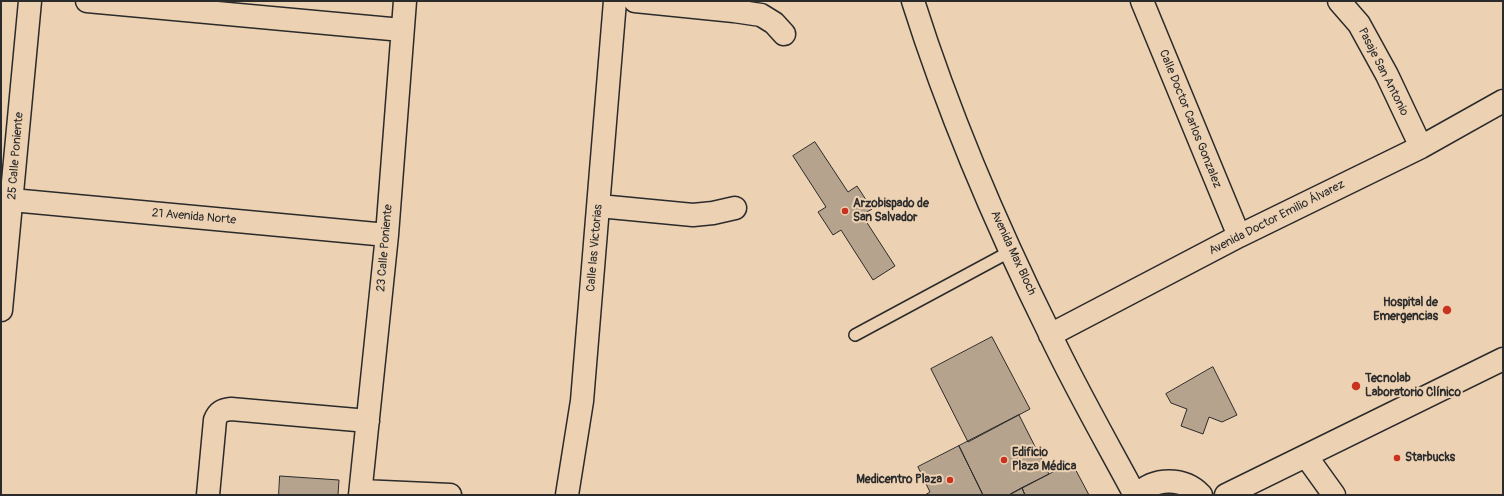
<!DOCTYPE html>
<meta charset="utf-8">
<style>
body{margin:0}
#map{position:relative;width:1504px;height:496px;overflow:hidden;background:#ecd1b3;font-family:Pangolin,sans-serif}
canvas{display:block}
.frame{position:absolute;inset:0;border:2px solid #2b2b2b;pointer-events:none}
</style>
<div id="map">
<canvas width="1504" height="496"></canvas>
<div class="frame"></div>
</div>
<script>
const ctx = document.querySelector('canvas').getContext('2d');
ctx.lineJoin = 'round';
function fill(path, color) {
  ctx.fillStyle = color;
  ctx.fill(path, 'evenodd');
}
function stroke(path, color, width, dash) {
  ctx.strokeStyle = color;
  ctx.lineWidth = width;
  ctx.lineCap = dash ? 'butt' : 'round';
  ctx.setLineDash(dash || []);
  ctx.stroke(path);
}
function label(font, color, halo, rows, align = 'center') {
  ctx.font = font + ' Pangolin,sans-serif';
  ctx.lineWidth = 4;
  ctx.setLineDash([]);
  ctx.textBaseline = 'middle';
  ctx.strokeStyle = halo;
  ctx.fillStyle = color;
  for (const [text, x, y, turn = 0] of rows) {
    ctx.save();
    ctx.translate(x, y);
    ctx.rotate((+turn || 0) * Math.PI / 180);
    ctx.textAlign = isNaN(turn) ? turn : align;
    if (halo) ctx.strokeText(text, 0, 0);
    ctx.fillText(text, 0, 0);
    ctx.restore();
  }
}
const building = new Path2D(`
 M815,142l33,50 9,-6 15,23 -10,6 33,51 -22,14 -32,-50 -8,5 -15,-23 8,-5 -33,-51z
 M992,337l38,72 -62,33 -37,-73z
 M1213,367l24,48 -15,7 -13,-5 -6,17 -22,-8 6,-17 -16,-6 -5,-9z
 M1019,415l30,59 -40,21h-26l-24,-49z
 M959,446l24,49h-58l5,-3 -12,-25z
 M1072,463l17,32h-64l-3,-7z
 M280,476l59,4 -1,15h-59z
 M1022,488l3,7h-16z`);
const lane = new Path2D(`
 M855,335l156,-84`);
const street = new Path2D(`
 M87,1l315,29
 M635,1l99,10 27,4 13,8 10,11
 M913,1c36,114 84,226 137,333 26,55 56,107 85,161
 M1142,1l97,235
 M1339,1l20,23 28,51 34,72
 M1,199l386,36
 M599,206l94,9 20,-2 22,-5
 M1,310l29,-309
 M1050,335l189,-99 182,-89 82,-46
 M1306,456l28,39
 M361,491l89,4
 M208,495l7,-75c3,-8 7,-10 16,-11l137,12
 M360,495l27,-260 18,-234
 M567,495l15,-94 33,-400
 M1137,495c17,-18 47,-18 64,0
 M1226,495l277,-136`);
const markers = [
 [845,211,4,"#c8321e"],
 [1447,310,5,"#c8321e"],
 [1356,386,5,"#c8321e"],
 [1397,458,4,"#c8321e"],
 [1004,460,4,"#c8321e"],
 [950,480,4,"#c8321e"]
];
const streetNames = [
 ["Pasaje San Antonio",1383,72,63],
 ["Calle Doctor Carlos Gonzalez",1190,119,68],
 ["25 Calle Poniente",16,156,-85],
 ["21 Avenida Norte",194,217,5],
 ["Avenida Doctor Emilio Álvarez",1277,218,-27],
 ["23 Calle Poniente",385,248,-85],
 ["Calle las Victorias",595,248,-85],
 ["Avenida Max Bloch",1013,253,65]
];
const poiNames = [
 ["Arzobispado de",853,204],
 ["San Salvador",853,218],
 ["Hospital de",1438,303,"right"],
 ["Emergencias",1438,317,"right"],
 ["Tecnolab",1365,379],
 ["Laboratorio Clínico",1365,393],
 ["Edificio",1012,453],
 ["Plaza Médica",1012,467],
 ["Starbucks",1405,458],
 ["Medicentro Plaza",942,480,"right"]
];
fill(building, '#b6a38e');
stroke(building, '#2b2b2b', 1);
stroke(lane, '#2b2b2b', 14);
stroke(street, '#2b2b2b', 25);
stroke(lane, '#ecd1b3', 11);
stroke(street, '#ecd1b3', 22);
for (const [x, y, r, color] of markers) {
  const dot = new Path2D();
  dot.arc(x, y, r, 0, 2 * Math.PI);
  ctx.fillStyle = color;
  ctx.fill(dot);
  stroke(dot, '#ecd1b3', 1.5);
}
label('12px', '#2b2b2b', '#ecd1b3', streetNames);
label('bold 12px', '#2b2b2b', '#ecd1b3', poiNames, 'left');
</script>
